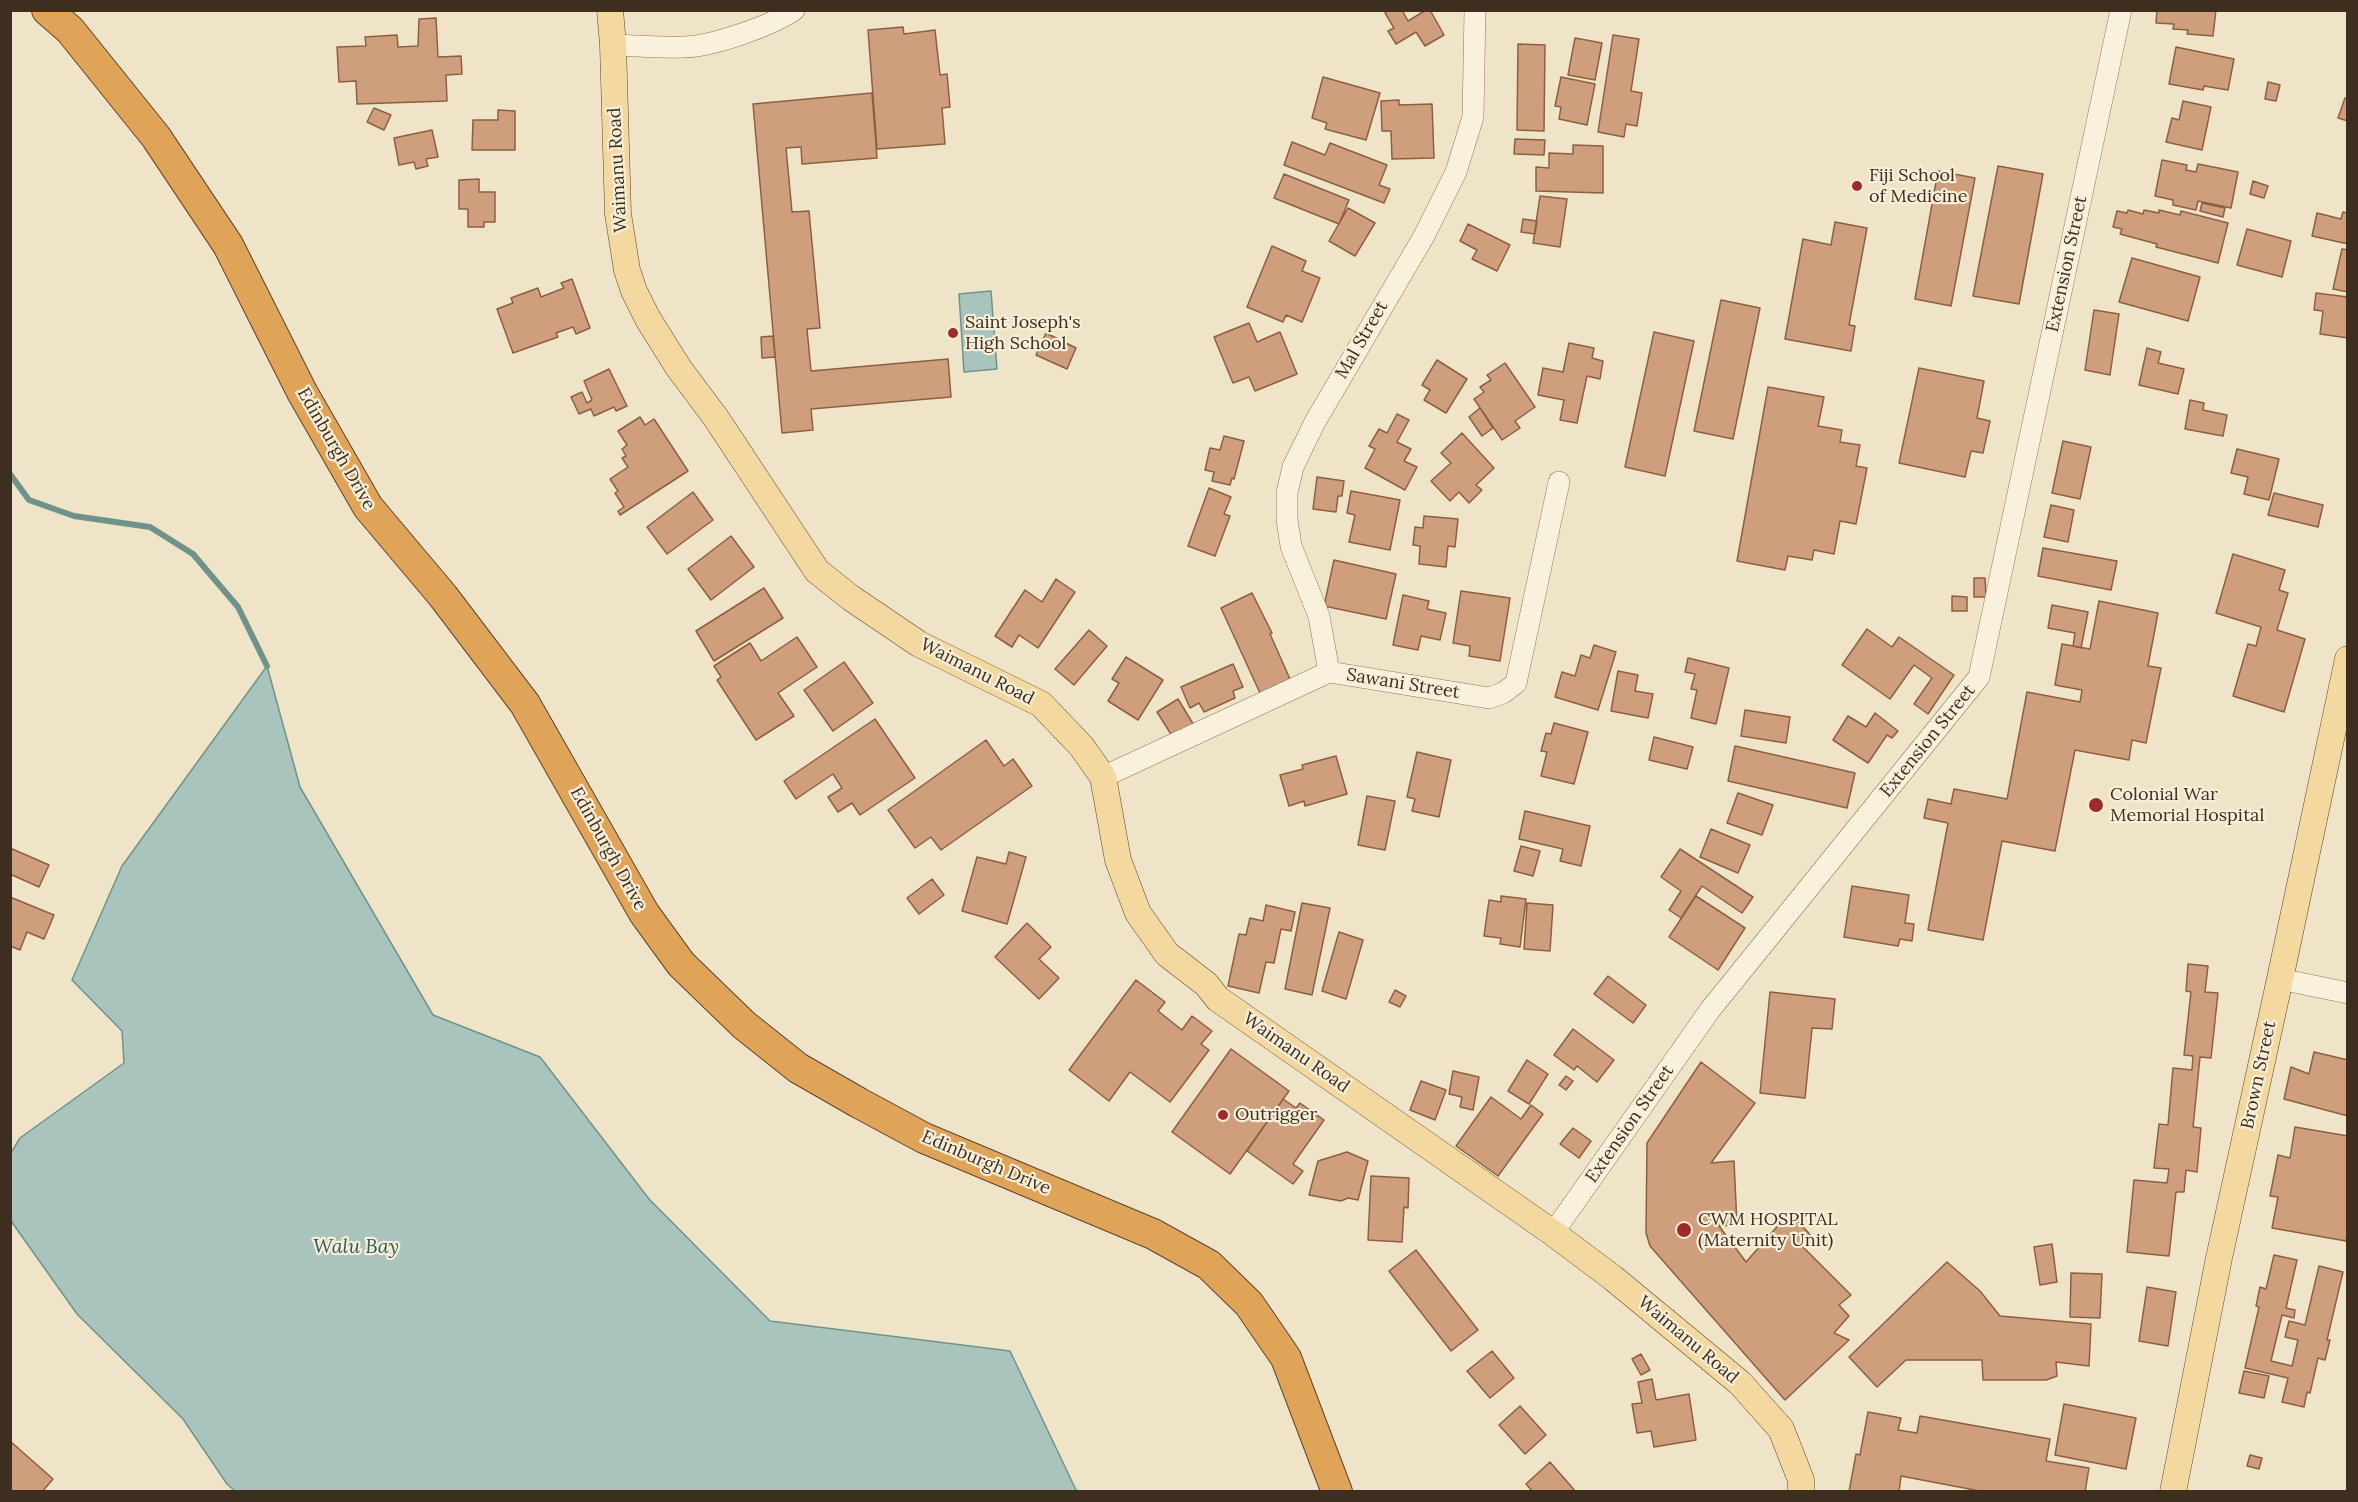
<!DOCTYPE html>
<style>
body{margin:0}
#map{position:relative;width:2358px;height:1502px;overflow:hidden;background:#f0e4c8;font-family:Lora,serif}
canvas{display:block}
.frame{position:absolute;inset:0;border:12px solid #3d2e20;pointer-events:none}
</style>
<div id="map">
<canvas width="2358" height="1502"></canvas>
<div class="frame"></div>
</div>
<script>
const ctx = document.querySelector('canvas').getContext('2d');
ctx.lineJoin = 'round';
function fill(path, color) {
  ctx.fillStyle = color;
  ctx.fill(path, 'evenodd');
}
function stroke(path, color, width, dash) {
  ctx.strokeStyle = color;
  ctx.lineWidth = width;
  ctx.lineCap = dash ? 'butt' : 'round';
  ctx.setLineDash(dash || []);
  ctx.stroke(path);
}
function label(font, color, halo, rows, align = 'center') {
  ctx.font = font + ' Lora,serif';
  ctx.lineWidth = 4.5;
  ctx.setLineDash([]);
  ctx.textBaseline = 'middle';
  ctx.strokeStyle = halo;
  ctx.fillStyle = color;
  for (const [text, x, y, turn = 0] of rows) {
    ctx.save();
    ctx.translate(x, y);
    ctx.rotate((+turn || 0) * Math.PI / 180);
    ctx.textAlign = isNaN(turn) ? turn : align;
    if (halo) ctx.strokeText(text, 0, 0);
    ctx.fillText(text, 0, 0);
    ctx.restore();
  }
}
const water = new Path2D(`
 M991,291l6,78 -33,3 -5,-78z
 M267,666l33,121 133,228 107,42 109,142 121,122 240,30 66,139 3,1 -843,1 -9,-8 -44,-65 -106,-105 -66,-93v-68l9,-15 104,-75 -2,-32 -50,-51 50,-114z`);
const stream = new Path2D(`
 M10,474l19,26 45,16 76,11 43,27 45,53 29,59`);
const building = new Path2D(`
 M1388,10h14l6,11 18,-11h4l14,25 -19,11 -9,-14 -20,12 -8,-13 6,-3 -9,-15z
 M2157,10h59l-3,26 -26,-2 1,-4 -15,-1 1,-5 -18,-1z
 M436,18l2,39 23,-1 1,18 -16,1 1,26 -90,3 -1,-23 -17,1 -2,-35 29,-1 -1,-9 32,-2 1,12 20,-1 1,-27z
 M903,27l1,7 31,-4 5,45 7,-1 3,33 -8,1 3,36 -68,5 -9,-119z
 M1613,35l26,4 -8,52 11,2 -5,33 -11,-2 -2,13 -26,-5z
 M1575,38l27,5 -7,37 -27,-5z
 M1518,44l27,1 -1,86 -27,-1z
 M2176,47l58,12 -6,31 -24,-4 -1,4 -34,-6z
 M1323,77l57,16 -14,47 -41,-11 2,-6 -15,-5z
 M1561,77l34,7 -8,41 -28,-6 2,-12 -6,-1z
 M2268,82l12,3 -4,16 -11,-2z
 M872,93l5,65 -75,6 -1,-17 -15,1 6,64 17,-1 11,117 -13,1 4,42 137,-12 3,38 -140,12 2,21 -31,3 -29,-329z
 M2345,98l3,1v22l-10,-3z
 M1399,100v5l33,-1 2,54 -42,1 -1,-28h-9l-1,-30z
 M2183,101l28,6 -9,43 -36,-8 6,-24 7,2z
 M374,108l17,7 -7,15 -17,-8z
 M498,110l17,1v39h-43l1,-30h25z
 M432,130l6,27 -12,2 2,7 -12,3 -2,-7 -15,3 -5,-27z
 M1515,139l30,1 -1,15 -30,-1z
 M1292,142l33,13 5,-12 57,22 -8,20 11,4 -6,14 -100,-38z
 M1573,145l30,1v47l-67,-2v-24l13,1v-15l24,1z
 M2162,160l25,5 -1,5 10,2 2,-8 40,8 -7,36 -33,-7 -2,9 -23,-5v-5l-18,-4z
 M1998,166l45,8 -24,130 -46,-8z
 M1938,171l37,7 -24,128 -36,-7z
 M1284,174l65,26 -10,24 -65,-26z
 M479,179v13h16v30h-11v5h-16v-18h-9v-29z
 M2253,181l15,5 -4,12 -14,-4z
 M1540,196l27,3 -7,48 -27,-4z
 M2202,203l23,5 -2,9 -23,-6z
 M1348,208l27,15 -20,33 -26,-15z
 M2128,210l15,4 1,-4 15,3v-3l21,5 1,-4 47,12 -10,40 -62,-16 1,-3 -37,-10 2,-5 -9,-2 4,-16 10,2z
 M2343,212l5,1v31l-36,-8 5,-23 24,6z
 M1523,219l14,2 -2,13 -14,-2z
 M1835,222l32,6 -18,97 6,1 -4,25 -66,-12 18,-100 28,6z
 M1468,224l42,21 -13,26 -25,-12 5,-9 -17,-9z
 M2247,229l44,12 -9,36 -45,-12z
 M1272,246l34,15 -4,10 18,7 -18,44 -16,-7 -3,7 -36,-15z
 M2342,249l6,1v42l-15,-3z
 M2132,258l68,19 -12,44 -69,-19z
 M572,279l18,49 -14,6 -3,-7 -17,6 2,4 -45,16 -16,-44 16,-6 -2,-5 27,-10 3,9 23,-9 -3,-5z
 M2316,293l32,4v41l-28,-4 3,-23 -9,-1z
 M1721,300l39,8 -27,131 -39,-8z
 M2094,310l25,4 -9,61 -25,-5z
 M1249,323l8,19 23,-10 17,42 -42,17 -6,-14 -16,6 -19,-46z
 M1654,332l40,9 -29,135 -40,-9z
 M1046,333l30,15 -9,21 -31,-14z
 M773,336l2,21 -13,1 -1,-21z
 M1569,343l25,5 -2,10 11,3 -3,18 -13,-3 -10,47 -17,-3 4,-20 -26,-5 5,-27 20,4z
 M2147,348l14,4 -3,11 26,6 -6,25 -39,-9z
 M1437,360l30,19 -21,34 -22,-13 6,-10 -8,-5z
 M1505,363l30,44 -20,14 5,7 -18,12 -28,-41 10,-7 -4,-5 11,-7 -4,-5z
 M1919,368l65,13 -7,37 13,3 -7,32 -12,-2 -6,26 -66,-14z
 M609,369l18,37 -11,5 -2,-4 -20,9 -3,-7 -12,5 -8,-17 11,-5 5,11 5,-3 -8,-19z
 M1768,387l56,10 -6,29 24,4 -2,12 20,3 -4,21 11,2 -11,56 -16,-3 -6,33 -20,-4 -2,10 -24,-4 -3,14 -48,-9z
 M2190,400l14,3 -1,7 24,5 -4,21 -38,-7z
 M1480,408l13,20 -11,8 -13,-19z
 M1397,414l12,6 -12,22 14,7 -7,12 13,6 -12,23 -40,-22 10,-19 -6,-3 10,-17 8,4z
 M640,417l5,8 9,-6 34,52 -68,44 -2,-4 6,-4 -9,-14 3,-2 -8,-12 18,-12 -6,-9 4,-2 -4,-7 5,-4 -9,-14z
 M1462,433l32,35 -18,17 6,5 -13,13 -10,-11 -9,9 -19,-20 20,-18 -10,-10z
 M1224,436l20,5 -10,38 -2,-1 -2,7 -18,-4 2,-9 -9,-2 5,-22 10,2z
 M2063,441l28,6 -11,52 -28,-6z
 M2237,449l42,10 -10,41 -25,-6 4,-17 -17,-4z
 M1317,477l27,4 -2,15h-4l-2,16 -23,-3z
 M1209,488l22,9 -7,17 6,2 -15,40 -27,-10z
 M1351,491l49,9 -10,50 -41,-8 6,-27 -8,-2z
 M693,492l20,28 -46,34 -20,-27z
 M2274,493l49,12 -5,22 -50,-12z
 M2051,505l23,5 -6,32 -24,-5z
 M1424,516l34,3 -3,28 -7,-1 -2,21 -27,-3 1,-18 -7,-1 2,-18 8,1z
 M731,536l23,31 -43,33 -23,-31z
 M2043,548l74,13 -6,29 -73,-14z
 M2233,554l52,16 -6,20 9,3 -11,37 28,9 -21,73 -51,-16 15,-52 8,2 5,-19 -45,-14z
 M1334,560l62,14 -10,45 -62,-13z
 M1974,578h11l1,19h-12z
 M1056,579l19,13 -37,56 -19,-13 -7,12 -17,-11 30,-46 17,12z
 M764,588l19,30 -69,43 -18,-30z
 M1461,591l49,7 -10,63 -31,-5 1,-10 -17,-3z
 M1252,593l20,40 -2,1 20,45 -30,14 -39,-85z
 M1403,595l26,6 -2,8 19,4 -6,27 -19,-4 -3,14 -25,-5z
 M1952,596l15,1v14h-15z
 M2099,601l59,12 -10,53 13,2 -15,75 -14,-3 -3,20 -54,-10 -20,101 -53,-10 -19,99 -55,-10 20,-107 -24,-5 4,-19 23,5 3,-15 53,10 20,-107 53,10 2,-12 -27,-5 7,-41 28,5z
 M2052,605l36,7 -7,36 -8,-2 2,-13 -27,-5z
 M1867,629l25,18 7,-10 55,38 -26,39 -14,-10 18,-26 -18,-13 -24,34 -48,-34z
 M1089,630l18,16 -33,39 -19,-16z
 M797,637l20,30 -39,26 16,23 -38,24 -39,-60 4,-3 -7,-11 36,-23 11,18z
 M1594,645l22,7 -18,58 -43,-13 7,-25 13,4 6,-21 9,3z
 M1126,657l37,23 -25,40 -30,-19 11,-18 -7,-4z
 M1688,658l41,10 -13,56 -25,-6 6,-28 -6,-1 4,-15 -10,-2z
 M844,662l29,41 -40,28 -29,-41z
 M1233,664l10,23 -10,4 2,7 -31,14 -5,-9 -9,5 -9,-21z
 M1618,671l20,4 -3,16 18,3 -5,24 -37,-7z
 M1178,699l17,28 -21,12 -17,-27z
 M1745,710l45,7 -4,26 -45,-7z
 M1875,713l23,18 -6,7 -5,-3 -19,28 -35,-23 15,-24 18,11z
 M875,719l40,59 -55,37 -8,-12 -14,9 -10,-15 14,-9 -9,-14 -37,25 -12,-18z
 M1554,723l34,9 -14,52 -33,-8 6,-24 -6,-1 5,-18 5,1z
 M1654,737l39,10 -6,22 -38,-9z
 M986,740l18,26 9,-7 19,27 -91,64 -10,-13 -16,11 -27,-38z
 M1735,746l120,27 -8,35 -119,-27z
 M1417,752l34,8 -12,57 -27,-6 3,-12 -8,-2z
 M1336,756l11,38 -42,12 -1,-5 -15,5 -9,-31 23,-6 -1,-4z
 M1738,793l35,12 -11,30 -35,-12z
 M1367,796l28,5 -10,49 -27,-5z
 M1525,811l65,15 -9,40 -21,-5 3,-12 -44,-10z
 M1711,829l39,16 -12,28 -38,-16z
 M1521,846l19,5 -7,25 -19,-5z
 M10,848l39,17 -10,22 -29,-13z
 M1680,849l73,48 -11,16 -40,-27 -21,32 -12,-8 12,-19 -20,-14z
 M1009,852l17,5 -19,67 -45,-13 15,-54 29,7z
 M932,879l12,16 -25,19 -12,-16z
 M1852,886l57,9 -4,28 9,1 -2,17 -12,-2 -2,7 -54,-9z
 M1501,896l25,3 -6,48 -20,-3 1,-6 -17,-2 5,-36 12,2z
 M1696,896l49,32 -27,42 -49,-33z
 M10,897l44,18 -10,24 -17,-7 -7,18 -10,-4z
 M1302,903l28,5 -18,87 -27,-6z
 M1527,903l26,2 -3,46 -26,-2z
 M1266,905l29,7 -4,19 -10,-2 -7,34 -8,-1 -7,31 -31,-7 11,-52 7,1 4,-17 13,3z
 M1027,923l24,24 -12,12 20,19 -20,21 -44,-42z
 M1339,932l24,8 -17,59 -24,-8z
 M2188,964l20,2 -3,26 13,1 -7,65 -11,-1 -7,70 8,1 -4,44 -11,-2 -2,22h-8l-7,64 -42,-4 7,-72 33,3 2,-14 -15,-1 5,-44 9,1 5,-57 19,2 1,-14 -9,-1 7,-63 -5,-1z
 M1608,976l38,29 -13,18 -39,-29z
 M1136,980l29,22 -7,9 24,19 10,-14 20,15 -11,13 8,6 -39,52 -40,-30 -21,29 -40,-31z
 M1395,990l11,6 -6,11 -11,-5z
 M1770,992l65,7 -3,30 -20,-1 -7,70 -45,-5z
 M1573,1029l41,31 -17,22 -20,-16 -3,4 -20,-15z
 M1231,1049l58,42 -59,83 -58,-42z
 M2314,1052l34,8v56l-64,-17 7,-32 18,7z
 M1527,1060l21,14 -19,30 -21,-13z
 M1701,1062l54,41 -44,60 23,-2 3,64 -18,1 27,36 44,-50 23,26 -10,9 48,48 -12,10 10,11 -15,17 15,7 -64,60 -135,-154 -4,-13 1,-90z
 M1453,1071l26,6 -6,33 -13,-3 2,-10 -13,-3z
 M1566,1076l7,5 -7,9 -7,-5z
 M1421,1081l25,9 -11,30 -25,-10z
 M1491,1097l30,22 10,-14 12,9 -45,62 -42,-30z
 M1283,1099l13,9 4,-5 24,17 -31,44 10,7 -10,13 -46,-33z
 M2295,1127l53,9v94l-2,11 -74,-13 6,-31 -8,-1 8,-41 12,3z
 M1573,1128l18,13 -12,17 -19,-14z
 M1347,1152l21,9 -10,39 -10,-2 -7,3 -32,-6 9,-34z
 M1371,1176l38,2 -1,30 -4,-1 -2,35 -34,-2z
 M2052,1244l5,38 -17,3 -6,-38z
 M1416,1250l62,80 -27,21 -62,-80z
 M2274,1255l23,5 -11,48 9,2 -1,8 -12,-3 -11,46 21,5 6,-26 -13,-3 4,-16 16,4 14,-59 24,6 -16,68h3l-5,20 -7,-2 -8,35 -3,-1 -3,15 -22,-5 6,-24 -43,-10 14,-61 -3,-1 4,-19 6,2z
 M1947,1262l33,29 20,25 91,8 -2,42 -33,-4 1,14 -11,4h-63l-1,-20h-76l-29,27 -28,-30z
 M2071,1273l31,1 -2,44 -30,-1z
 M2147,1287l29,5 -8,54 -29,-5z
 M1492,1351l22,27 -24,20 -23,-27z
 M1641,1354l9,16 -9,5 -9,-16z
 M2244,1371l25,5 -5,22 -25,-5z
 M1652,1379l4,21 33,-6 7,46 -42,7 -3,-16 -14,2 -5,-29 10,-1 -4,-21z
 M2064,1404l72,14 -10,51 -71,-14z
 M1520,1406l26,29 -21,19 -26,-29z
 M1868,1412l33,6 -3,12 19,3 3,-17 130,23 -4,22 43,7 -4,24h-100l-84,-16 -2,16h-50l7,-38 4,1z
 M10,1441l43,38 -11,13h-32z
 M2250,1455l12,3 -3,11 -12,-3z
 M1550,1462l26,30h-43l-7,-8z`);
const minor = new Path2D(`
 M613,45c23,1 47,3 70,2 28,0 88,-21 111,-37
 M1329,672l-10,-56 -28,-70 -4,-26v-27l6,-26 22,-45 109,-186 32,-64 17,-55 2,-107
 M1103,777l226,-105 160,26 14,-5 13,-10 43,-201
 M2280,979l68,14
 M1553,1233l157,-223 269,-333 142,-667`);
const major = new Path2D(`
 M610,10l3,35 5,169 9,56 7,21 14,28 30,48 38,51 101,153 34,27 68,46 122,60 41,43 21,30 15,83 20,53 29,41 39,30 12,15 335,234 60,45 127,105 41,46 20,51v12
 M2173,1492l46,-234 61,-279 68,-320`);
const highway = new Path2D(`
 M47,10l23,20 86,107 72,108 74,147 66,115 75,89 82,108 119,209 37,51 63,61 54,43 61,35 65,35 229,96 56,31 40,39 37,54 51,134`);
const markers = [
 [1857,186,6,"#9e2a2b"],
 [953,333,6,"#9e2a2b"],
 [2096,805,8,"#9e2a2b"],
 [1223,1115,6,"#9e2a2b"],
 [1684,1230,8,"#9e2a2b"]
];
const streetNames = [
 ["Waimanu Road",618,170,-93],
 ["Extension Street",2067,264,-78],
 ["Mal Street",1362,340,-60],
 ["Edinburgh Drive",336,449,60],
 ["Waimanu Road",977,672,27],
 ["Sawani Street",1403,684,9],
 ["Extension Street",1928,741,-51],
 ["Edinburgh Drive",608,849,61],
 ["Waimanu Road",1296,1053,35],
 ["Brown Street",2259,1075,-78],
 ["Extension Street",1630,1124,-55],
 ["Edinburgh Drive",986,1163,23],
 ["Waimanu Road",1688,1340,40]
];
const poiNames = [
 ["Fiji School",1869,176],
 ["of Medicine",1869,197],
 ["Saint Joseph's",965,323],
 ["High School",965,344],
 ["Colonial War",2110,795],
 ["Memorial Hospital",2110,816],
 ["Outrigger",1235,1115],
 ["CWM HOSPITAL",1698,1220],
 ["(Maternity Unit)",1698,1241]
];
const waterNames = [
 ["Walu Bay",356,1247]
];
fill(water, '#a9c4bc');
stroke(water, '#6f938a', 1.5);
stroke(stream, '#6f938a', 6);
fill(building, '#cf9f7d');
stroke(building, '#8d5f41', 1.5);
stroke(minor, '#8d765c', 22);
stroke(major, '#5b4430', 27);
stroke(highway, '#5b4430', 32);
stroke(minor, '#faf1dc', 21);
stroke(major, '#f3d9a0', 26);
stroke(highway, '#e0a458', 30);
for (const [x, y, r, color] of markers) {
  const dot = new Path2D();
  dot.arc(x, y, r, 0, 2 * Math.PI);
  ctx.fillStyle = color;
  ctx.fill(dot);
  stroke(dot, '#f7eed8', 2);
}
label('18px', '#3d2e20', '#f7eed8', streetNames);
label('18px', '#3d2e20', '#f7eed8', poiNames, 'left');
label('italic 20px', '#2f5d5a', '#f7eed8', waterNames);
</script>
